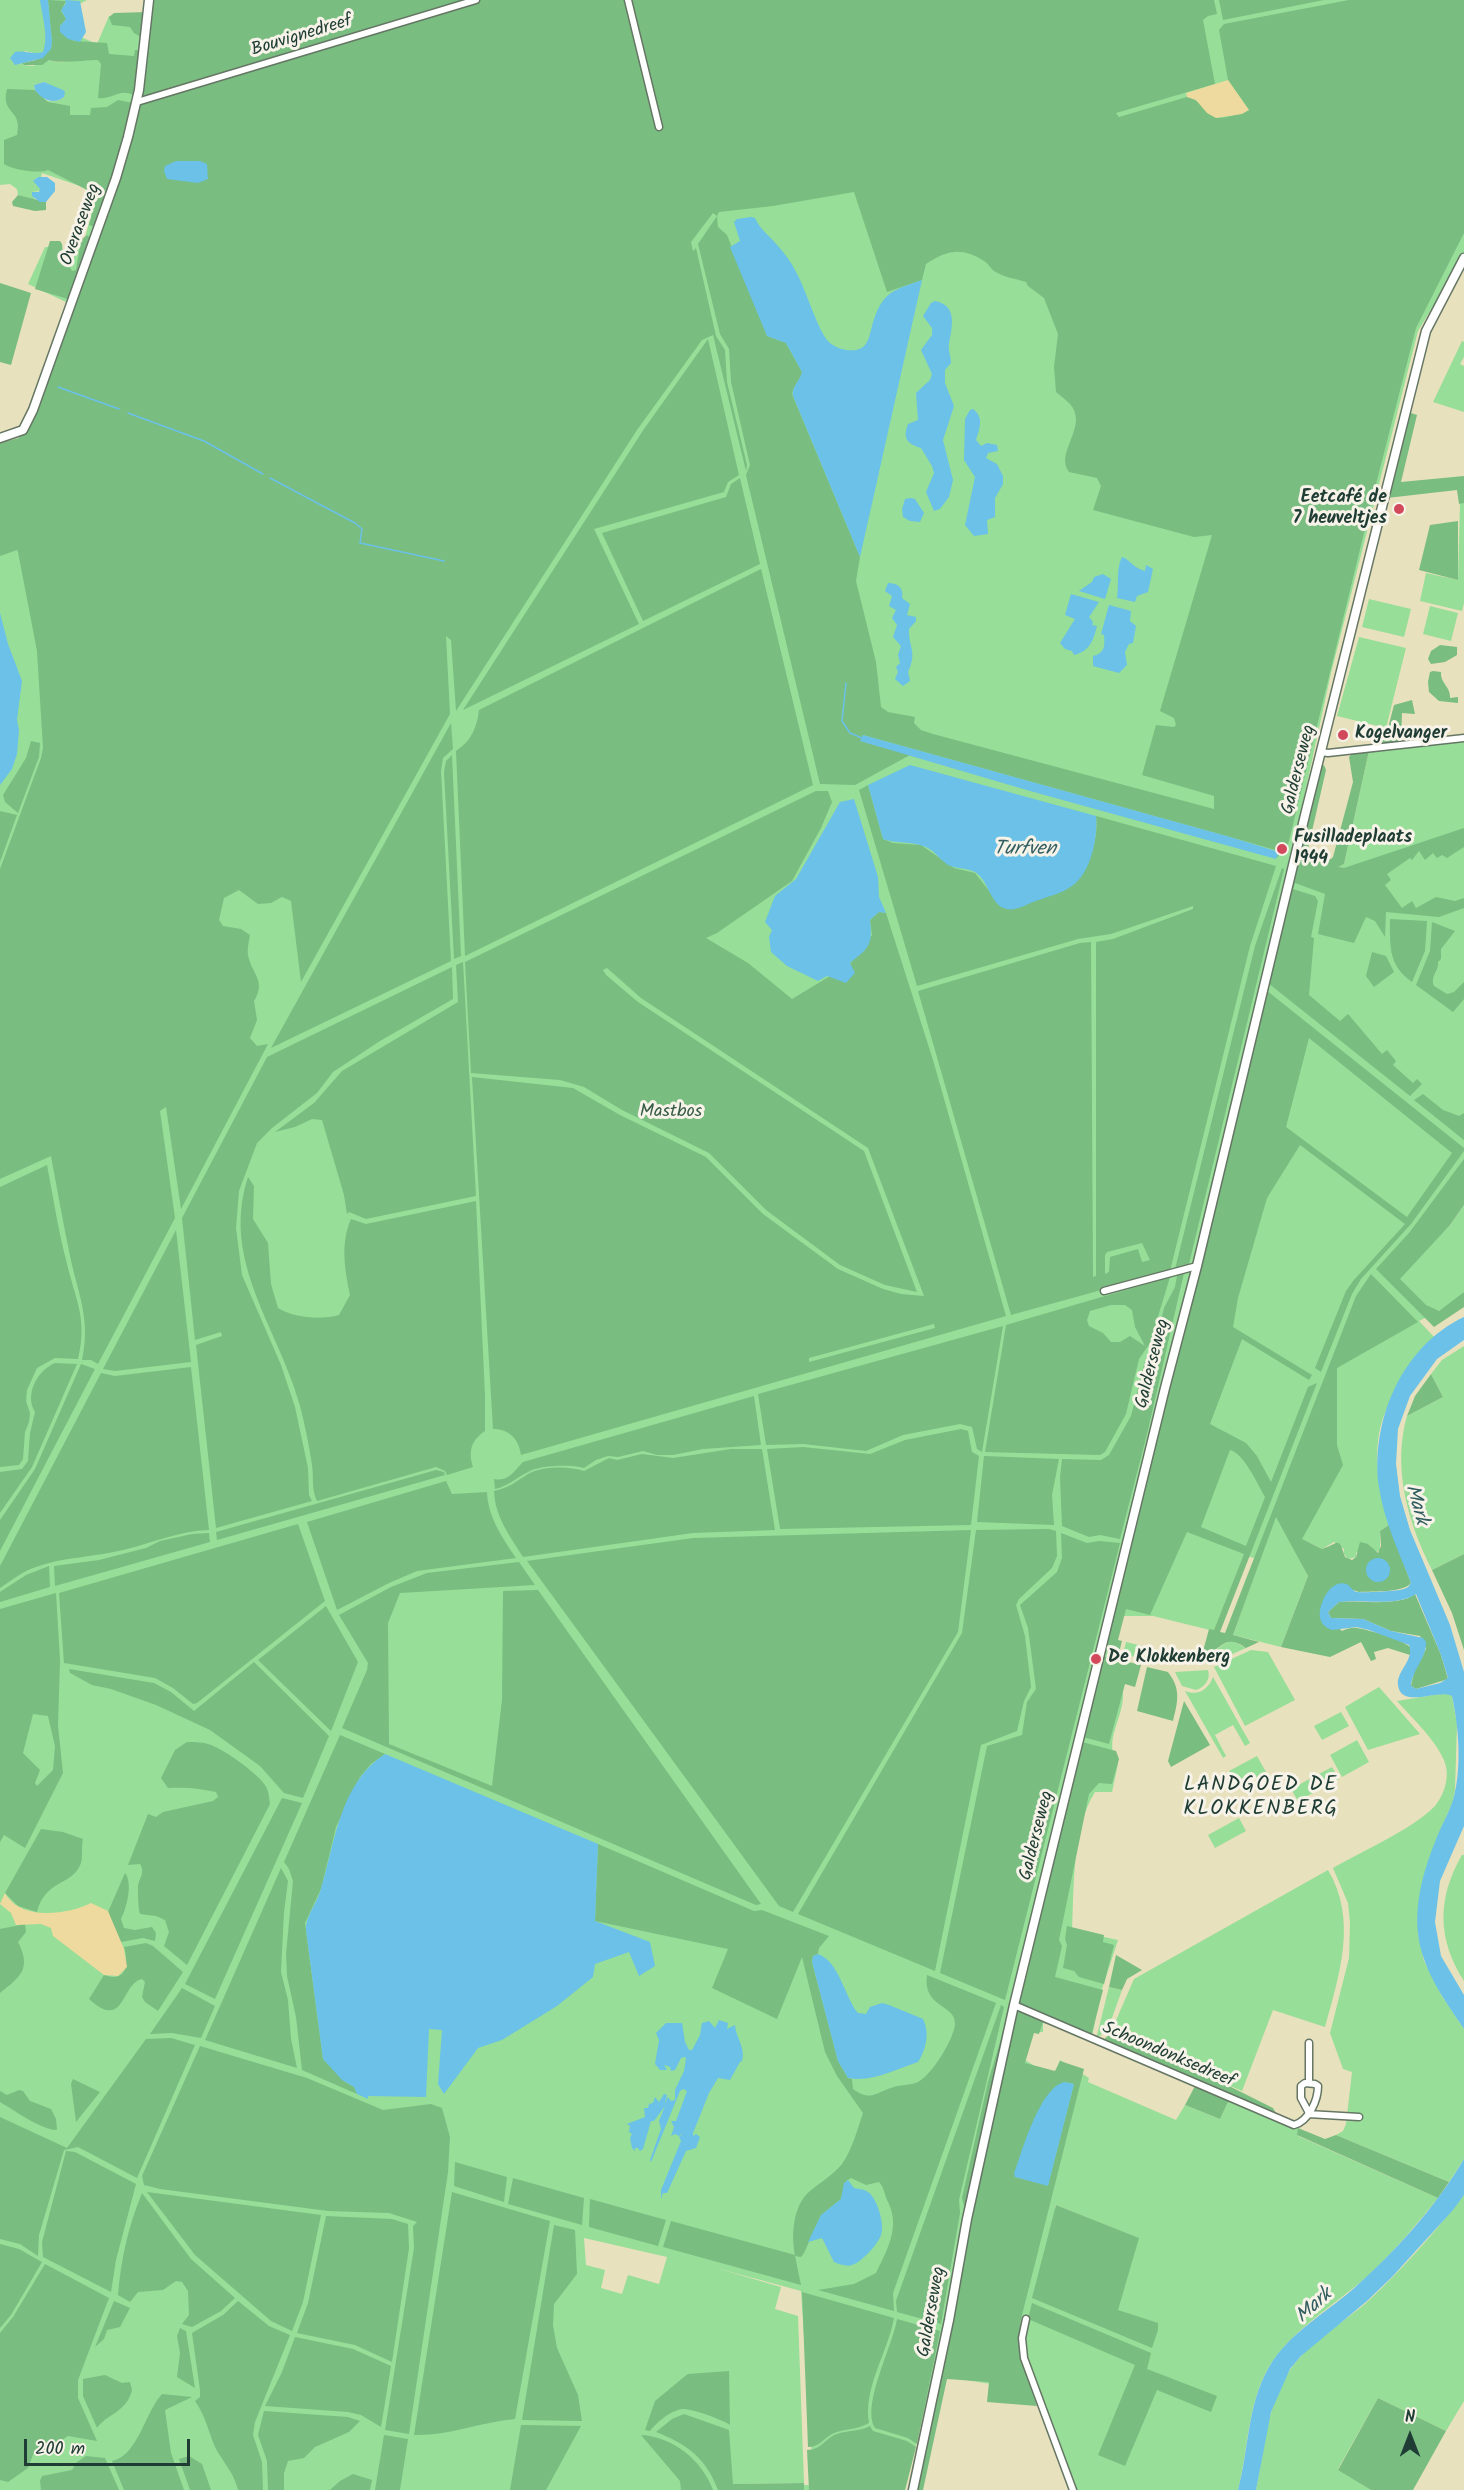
<!DOCTYPE html>
<meta charset="utf-8">
<style>
body{margin:0}
#map{position:relative;width:1464px;height:2490px;overflow:hidden;background:#e8e1bd;font-family:Kalam,sans-serif}
canvas{display:block}
.north{position:absolute;left:1380px;top:2406px;width:60px;height:60px;-webkit-text-stroke:4px #f7f3e8;paint-order:stroke;rotate:0deg;font-size:16px;font-weight:700;line-height:24px;text-align:center;color:#1f3d34}
.north::after{content:'';display:block;margin:auto;width:21px;height:27px;background:#1f3d34;clip-path:polygon(50% 0,100% 100%,50% 72%,0 100%)}
.scale{position:absolute;left:24px;top:2439px;width:166px;height:27px;box-sizing:border-box;border:3px solid #1f3d34;border-top:0;padding-left:8px;font-size:18px;line-height:21px;white-space:nowrap;color:#1f3d34;-webkit-text-stroke:4px #f7f3e8;paint-order:stroke}
</style>
<div id="map">
<canvas width="1464" height="2490"></canvas>
<div class="north">N</div>
<div class="scale">200 m</div>
</div>
<script>
const ctx = document.querySelector('canvas').getContext('2d');
ctx.lineJoin = 'round';
function fill(path, color) {
  ctx.fillStyle = color;
  ctx.fill(path, 'evenodd');
}
function stroke(path, color, width, dash) {
  ctx.strokeStyle = color;
  ctx.lineWidth = width;
  ctx.lineCap = dash ? 'butt' : 'round';
  ctx.setLineDash(dash || []);
  ctx.stroke(path);
}
function label(font, color, halo, rows, align = 'center') {
  ctx.font = font + ' Kalam,sans-serif';
  ctx.lineWidth = 6;
  ctx.setLineDash([]);
  ctx.textBaseline = 'middle';
  ctx.strokeStyle = halo;
  ctx.fillStyle = color;
  for (const [text, x, y, turn = 0] of rows) {
    ctx.save();
    ctx.translate(x, y);
    ctx.rotate((+turn || 0) * Math.PI / 180);
    ctx.textAlign = isNaN(turn) ? turn : align;
    if (halo) ctx.strokeText(text, 0, 0);
    ctx.fillText(text, 0, 0);
    ctx.restore();
  }
}
const green = new Path2D(`
 M0,0h87l-13,7v27l23,10 12,-28h34l4,-16h1317v256l-46,75 -87,342 -40,184 46,10 7,-3 25,-113 95,-10v462l-31,39 17,-17 14,-20v87l-14,13 -31,16 15,16c-14,11 -21,26 -30,41 -6,12 -15,25 -20,37 -13,35 -5,76 5,110l-9,6v20l-5,1 -7,-8 -12,9v4l-8,2 -4,-5v-5l-10,-7 -12,7 -12,-6 -14,10 12,23 -27,71 -48,-12 27,-75 -16,-5 -30,76 -61,-15h-30c-3,12 -11,34 -11,46 1,12 12,22 11,35 -1,24 -20,44 -5,67l-6,28h-17c-23,36 -21,96 -23,138l46,10 -18,55 -8,42 -49,-14v9h-12l-6,28 29,18 6,-18 29,18 -1,4 88,38 9,-15 35,14 9,-19 69,28v8l140,62c-21,26 -43,52 -67,75 -35,32 -84,58 -106,101 -18,37 -17,77 -27,116h-161l-49,-132 -3,-22 2,-14 -7,-3 -6,28 23,55h-46v-18l-58,-9 -28,115h-905v-2043l22,-6 46,-138 -40,-19 17,-37h12l17,18v-18l11,-9 12,-46 -55,-19 -1,4 -5,1 -1,6 5,3v4l-8,1 3,8 -17,-5 -1,-6 -7,-5 -10,1zM25,51l13,3 5,-2 42,8c-13,0 -25,5 -36,0l-16,6 -9,-1 -2,-2 -3,1zM44,82l11,6 9,9c-13,10 -26,0 -39,-7h10l-1,-5zM1056,2205l82,33 -1,5 -82,-35zM584,2238l83,19 -8,27 -31,-9 -6,19 -21,-6 4,-18 -19,-5zM716,2268l85,23 11,167v27l-75,-1 67,-1 -6,-167 -23,-7 6,-22z
 M1462,341l2,1v15l-4,7 4,2v46l-31,-10z
 M1460,503h4v100l-2,8 -42,-10 6,-28 32,7z
 M1369,599l42,10 -7,28 -42,-10z
 M1430,606l28,7 -7,28 -28,-7z
 M1359,637l47,11 -20,80 -49,-12z
 M1464,1346v208l-32,16c-24,-47 -40,-102 -25,-154l36,-19 -12,-23 11,-14z
 M1233,1641l13,7 -34,15 -48,1c16,-9 28,-4 43,-9 10,-3 13,-12 26,-14z
 M1126,1642l42,10 -12,10 -33,-8z
 M1251,1650l17,2 27,48 -50,26 -31,-59z
 M1208,1670c3,9 -3,17 -12,20l-14,-4 -7,-14z
 M1213,1677l37,66 -5,3 -12,-21 -18,10 11,21 -3,2 -38,-67c13,5 23,-1 28,-14z
 M1379,1687l41,47 -52,16 -23,-43z
 M1446,1693l6,3 5,28 -2,66 -2,11 -18,42 -15,50 -2,24v17l6,27 18,35 22,33v130l-15,23 -113,-47 7,-4 3,-7 6,-52 -9,-3 -13,-36 19,-75 1,-35 -2,-20 -15,-35c29,-17 80,-39 102,-62 9,-11 15,-29 10,-43 -7,-21 -33,-45 -48,-62z
 M1341,1712l8,14 -27,14 -8,-14z
 M1357,1740l12,22 -27,15 -12,-22z
 M1257,1756l9,16 -29,15 -8,-16z
 M1332,1767l7,12 -41,22 -7,-12z
 M1239,1818l7,13 -31,17 -7,-13z
 M1462,1855h2v126c-27,-42 -27,-83 -2,-126z
 M1328,1870c30,50 11,106 -3,157l-52,-17 -31,81 -132,-57 24,-55z
 M1109,1987l13,3 -14,39 -12,10z
 M1464,2195v206l-18,30 -68,-33 -40,71 33,21h-115c8,-37 9,-75 28,-110 17,-33 54,-53 82,-77 36,-33 68,-70 98,-108z`);
const forest = new Path2D(`
 M48,0l18,1 -5,10 5,8 -6,7 1,6 13,9 33,2 2,11 25,2 1,-6h6l2,-12 -9,-5 -4,-6 -18,-2 -3,-8 5,-4 33,-1 2,-12h1065l3,14 -9,2 -5,4 12,64 -99,29 3,4 68,-20c14,2 16,16 28,20 10,3 24,-4 34,-7l-21,-30 -9,-50 5,-6 125,-24h115v233l-48,95 -43,168 -85,349 -12,14 3,-8 -49,-14 -367,-102 -2,6 49,14 -55,30 -35,-1 -74,-309 4,-10 -19,-83 -2,-33 -9,-15 -22,-90 19,-28 -4,-3 -22,29 2,9 3,-3 20,88 9,14 2,32 20,83 -1,6 -33,-136 -11,5 -65,90 -181,281 -5,-71 -5,-4 4,78 -149,268 -10,-81 -9,-4 -11,6 -13,1 -19,-14 -15,8 -5,22 4,6 18,3 9,6c-1,6 -3,14 -2,20 3,18 19,26 6,46l3,19 -7,18 7,8 11,-2 -87,165 -15,-102 -6,4 15,107 -77,146 -7,-4h-9c9,-41 -4,-66 -12,-104 -7,-34 -13,-67 -19,-100l-51,23v-310l41,-111 2,-10 -6,-97 -19,-99 -1,-2 -17,6v-113l19,-5v-7l4,-3 48,-128 -36,-11 15,-48h10l2,3 1,11 9,16 4,-1 5,-30 6,-5 6,5 4,-12 -8,-3 8,-30 -49,-25c-8,4 -36,0 -44,-6v-24l13,-5c6,-27 -17,-20 -10,-46l28,1 13,12 22,4v9h20l1,-7 16,-1 11,-7 15,3 2,-7c-15,-9 -22,4 -37,2l3,-34 -3,-4c-12,0 -41,4 -49,0l-7,5h-18l-2,-2 14,-3 15,-11 1,-7zM854,192l33,100 35,-12 4,-16c20,-13 35,-18 58,-3 4,2 6,7 10,10 11,7 20,7 32,11l2,4 16,12 14,36 -4,33 2,25c7,6 17,12 19,21 6,20 -19,42 -6,59l28,6 4,8 -8,24 101,27 18,-2 -52,176 14,7 2,7 -2,2 -18,-2 -14,50 72,21v13l-281,-75 -12,-4 -7,-7 1,-6 -27,-5 -7,-5 -5,-45 -20,-81 4,-24 -68,-163c2,-9 8,-13 10,-22l-16,-29 -19,-7 -40,-101 -9,-8 -1,-11 2,-4 54,-6z
 M1219,0h105l-101,20z
 M18,195l28,7v8l-11,1 -22,-5 -1,-4z
 M0,283l31,10 -20,72 -11,-3z
 M708,339l31,136 -11,7 -4,10 -130,37 45,95 -176,86 181,-281z
 M1408,412l9,3 -16,67 63,-6v27l-5,1 -2,-14 -70,8z
 M740,478l20,86 -117,57 -41,-88 124,-36 5,-13z
 M1458,521v59l-39,-10 11,-45z
 M761,569l52,216 -348,171 -9,-205c15,-10 21,-23 23,-41z
 M1440,645l17,2v8l-12,7 -14,2 -3,-5 3,-8z
 M1433,671l8,1c-1,11 10,15 9,26l8,-1v6l-19,-2 -10,-9 -1,-10 2,-10z
 M1412,700l3,14 -13,-1 -1,28 -22,3v-16h9l6,-23z
 M451,723l2,26 -10,9 -2,13 10,190 -180,87z
 M31,741l9,2 -1,14 -21,56 -13,-11 -2,-7 23,-37z
 M1369,751l-25,113 -6,3 6,1 120,-40v19l-17,11 -5,-3 -5,3 -4,-5 -8,7 -6,-9 -7,9 -2,-2 -23,16 4,6 -6,5 17,23 10,-7 4,7 20,-11 19,4 9,-3v10l-25,9 -53,-5 -1,25 -10,-16 -9,-4 -12,26 -36,-9 7,-40 -30,-11 -2,6 22,7 3,5 -7,36 3,1 -5,57 31,26 8,-7 34,40 5,-4 9,11 -3,4 20,18 4,-4 5,5 -12,12 -142,-113 54,-217 2,-1 2,5 -19,83 2,3 22,3 2,-2 20,-75 -4,-25 3,-4z
 M452,755l9,201 -7,3 -10,-187 2,-11z
 M868,785l15,54 10,4 28,2 33,23 21,5 26,33 73,-22c15,-20 25,-43 22,-68l180,50 -26,80 -80,325 -159,44 -93,-324 162,-48 11,-1 2,335 3,-1v-334l17,-3 80,-30v-3l-82,28 -33,5 -161,47 -58,-196zM1142,1243l8,17 -8,2 -4,-13 -28,8 -1,15 -4,2v-19l2,-3z
 M816,791h12l4,11 -11,26 -29,53 -75,52 -11,5 42,25 44,36 58,-35 22,-29 -2,-15 9,-8 7,1 47,147 73,256 -485,139c-2,-16 -12,-26 -28,-26l-21,-352 101,11 47,27 86,42 57,57 75,55 45,20 18,5 23,2 -56,-148 -227,-150 -34,-30 -4,2 3,5 32,27 226,149 53,141 -32,-7 -45,-20 -74,-55 -57,-57 -87,-43 -38,-23 -24,-7 -89,-7 -6,-111zM934,1324l1,4 -126,34v-4z
 M0,811l17,4 -17,47z
 M1282,868l2,1 -95,395 -14,5 80,-323z
 M1390,919l37,2 -2,30 -13,31c-24,-17 -22,-36 -22,-63z
 M1432,922l23,9 -14,18v10l-3,3c1,9 -8,14 -4,24l13,8 7,-2 10,-10v17l-11,13 -37,-27 14,-34z
 M1372,952l14,4 8,16 -20,15 -8,-11z
 M463,962l13,234 -110,23 -17,-7 -2,2 -3,-19 -22,-75 -10,-1 -17,8 -20,5 39,-29 28,-32 116,-69 -2,-37z
 M452,967l1,32 -73,42 -47,31 -16,21 -45,35 -15,15 -18,48 -3,37 6,47 39,90 14,42 13,61 1,27 3,6 -96,27 -20,-183 26,-9 -1,-4 -26,8 -13,-122 85,-161z
 M1266,990l198,158v3l-53,73 -50,55 -9,15 -31,78 -6,-4 31,-77 7,-10 52,-57 -105,-79 -33,53 -29,100 -5,29 79,48 -3,5 -67,-41 -32,85 36,19 11,13 14,26 37,-95 9,-4 -97,249 5,1 131,-337 15,-22 47,48 -81,46v77l6,20 -41,74 20,10c18,-6 16,-13 23,8l7,3 4,-3 4,-15 8,2 10,9 3,-7 -1,-15 9,-6 22,58c-8,10 -38,8 -52,9l-6,-2 -33,21 22,20c4,-2 10,-4 15,-3 11,2 46,11 54,20l-1,7 -22,-7 -14,4 2,7 -5,2 -10,-19 -31,15 -49,-10 27,-71 -32,-59 -43,118 26,7 -13,6c-24,-17 -25,6 -44,7l7,-26 5,1 30,-76 -57,-22 -37,83 -24,-6 -8,31 4,1 -3,12 -15,-3zM1309,1038l143,115 -45,64 -121,-90zM1230,1450c14,3 28,35 35,47l-19,49 -45,-19z
 M1423,1094l20,16 16,6 5,-3v27l-50,-40z
 M1464,1159v46l-14,20 -50,54 26,26 13,6 25,-19v15l-30,20 -58,-58 33,-36z
 M47,1165c6,31 11,64 19,95 9,39 22,58 12,99l-23,-1 -18,10 -10,22 -1,11 4,12 -1,9 -4,10 -2,27 -4,6 -19,2v-280z
 M248,1177l6,9 -1,33 15,24 3,41 7,24c16,10 43,12 61,7l11,-20c-5,-25 -10,-51 1,-76l15,5 110,-23 9,195v35c-14,9 -17,21 -12,36l-26,8 -2,-4 -9,-4 -119,34c-6,-12 -3,-24 -5,-36 -3,-20 -7,-40 -12,-59 -21,-78 -80,-144 -52,-229z
 M176,1230l15,132 -76,9 -12,-2z
 M1184,1273l-37,161 -27,105 -20,-4 -11,2 -27,-11 -2,-49 2,-18 39,1 8,-5 22,-39 14,-55 10,-16 9,-37 11,-21 2,-11z
 M1170,1277l-20,66 -11,16 -13,55 -21,38 -5,3 -115,-3 21,-127zM1111,1305h14l7,5 3,17 10,19 -15,-10 -10,6h-9l-8,-9 -14,-7 -2,-6 3,-9z
 M1003,1326l-21,126 -5,-3 -5,-22 -12,-3 -57,11 -37,16 -63,-7 -37,1 -8,-51z
 M55,1363l22,1 -45,103 -32,46v-41l22,-3 6,-8 2,-28 5,-21c-11,-18 3,-42 20,-49z
 M81,1364l14,5 -95,182v-31l35,-51z
 M191,1367l18,163c-31,1 -56,13 -86,20 -28,7 -60,7 -87,17 -13,4 -24,13 -36,21v-22l101,-193 14,3z
 M1431,1374l12,23 -36,19 8,-20z
 M754,1396l7,49 -58,4 -30,6h-16l-14,-4 -25,6 -10,-1 -12,4 -12,8c-13,-4 -45,-3 -56,4 -12,6 -20,14 -33,17l-1,-10c15,3 20,-8 29,-17z
 M961,1429l7,2 4,21 7,4 -8,69 -191,4 -13,-80 36,-2 67,7 35,-14z
 M731,1449h31l13,81 -82,3 -170,24c-13,-21 -28,-40 -29,-66 14,-3 22,-9 34,-17 14,-8 41,-8 56,-3l25,-13 8,2 25,-6 31,4z
 M984,1456l75,3 -7,36 2,30 -77,-3z
 M436,1470l8,2 1,3 -228,65 -1,-8z
 M446,1481l6,13 35,-2c1,25 15,45 29,66l-99,13 -28,12 -52,27 -30,-88z
 M298,1524l27,77 -128,102 -4,1 -20,-16 -18,-10 -91,-15 -5,-70z
 M1049,1529l7,2 1,25 -5,12 -33,31 -3,6 9,31 6,51 -7,14 -7,30 -36,14 -46,226 -137,-57 164,-281 14,-103z
 M971,1530l-13,102 -165,280 -14,-6 -252,-345 166,-23z
 M209,1533l1,9 -155,44 -1,-20 45,-6 47,-12 14,-7 32,-7z
 M1061,1533l26,10 12,-2 21,2 -115,457 -65,-27 47,-227 35,-11 5,-33 9,-13 -8,-61 -8,-23 37,-33 5,-14z
 M1464,1554v96l-12,-37 -20,-43z
 M519,1562l16,23 -135,8 -12,30 1,121 103,42 10,-86 1,-109 35,-1 223,314 -5,1 -414,-177 25,-58 1,-7 -29,-48 52,-28 36,-14z
 M49,1566l1,21 -50,15v-10l26,-17z
 M56,1593l4,67 -2,66 5,47 -38,75 -21,-13 -4,7v-233zM33,1714l15,2 7,30 -2,24 -16,16 -2,-3 5,-13 -17,-17z
 M1415,1594l26,61 7,24 -32,10 -5,-3 3,-14 12,-23 -6,-13 -29,-5 -28,-12 -32,-1 -3,-6 11,-10c19,-2 61,5 76,-8z
 M326,1606l32,56 -27,69 -73,-71z
 M1103,1656l38,9 -6,22 -10,-3 -16,60 -26,-7z
 M254,1662l75,74 -26,62 -19,-5 -24,-27 -50,-36 -54,-25 -45,-16 -19,-4 -22,-12 -1,-4 85,14 17,9 23,19z
 M1147,1667l21,5c13,17 10,29 5,49l-36,-10z
 M1184,1701l26,44 -39,22 -3,-6z
 M340,1735l45,19 -14,10 -11,13 -24,50 -15,62 -16,34 18,136 22,23 9,5 3,7 -55,-24 -6,-53 -9,-41 -1,-22 7,-73 -4,-12 -5,-7z
 M187,1742c9,0 16,0 24,3 14,5 46,28 54,40 4,6 4,12 5,19l-83,161 -23,-19 5,-14 -4,-12 -9,-4 -16,-2c-2,-7 -2,-18 -2,-26 0,-10 8,-14 2,-24l-12,1 20,-51 8,3 7,-5 50,-11 5,-4 -2,-5c-17,-4 -31,-5 -48,-4l-7,-10 14,-28z
 M1082,1742l34,9 3,8 -7,25 -13,-1 -10,11 -30,146 3,6 -7,31 48,13 -12,47 -74,-33z
 M282,1798l20,5 -87,196 -30,-15z
 M41,1829l22,3 20,7c-2,8 0,17 -2,24 -8,23 -36,16 -44,49l-19,-6 -13,-13z
 M598,1844l156,67 8,-1 67,26 -10,12 -1,6 -5,2 -1,6 26,99 10,17 4,1 1,10c17,12 20,5 38,-1 9,-4 19,-2 27,-6 14,-7 36,-43 37,-58 1,-20 -33,-16 -28,-49l69,28 -103,290 1,18 -76,-21 36,-6 22,-11c12,-25 25,-47 11,-73 -3,-7 -3,-13 -8,-18l-13,3 -15,-7 -5,3 -5,18 -20,16 -17,38 -3,4 -6,-1 6,29 -138,-38 8,-26 124,34c-4,-20 -2,-50 15,-64 11,-9 23,-16 32,-27 11,-16 15,-34 21,-51l-26,-37 -12,-24 -23,-95 -25,62 -65,-31 16,-39 -133,-28z
 M281,1868l7,13 -4,31 -3,60 7,28 3,39 6,29 -92,-28z
 M125,1873c8,10 2,34 -4,46l3,9 11,2 17,-3 4,6 -1,8 -12,-3 -22,4 -13,-30z
 M25,1924l1,8 -8,10c14,27 2,35 -18,51v-64z
 M1067,1926l37,9 -1,7 11,3 -10,39 -25,-7 -5,-6 -11,-3 4,-23 -2,-6z
 M146,1943l7,3 30,26 -25,39 -13,-9 -3,-5 3,-15 -3,-3c-21,4 -17,53 -53,20l15,-24c23,8 25,-11 20,-28z
 M1116,1955l26,15 -15,9 -5,11 -13,-3z
 M182,1988l33,18 -14,32 -29,-5 -22,1z
 M1001,2005l3,2 -45,193 1,13 -19,111 -44,-12 -1,-11z
 M1010,2009l-45,201 -3,-12 26,-116z
 M1016,2010l27,12 -4,12 -5,-1 -9,30 30,8 5,-10 24,8 -63,250c-4,33 5,56 16,87l-50,-4 2,-20 -42,-3 -24,111h-7l35,-162 18,-108zM1064,2082l10,2 -26,101 -33,-8z
 M1110,2034l111,48 52,26 3,5 -175,-71z
 M171,2038l24,7 -58,133 -59,-31 -14,3 -25,85 -1,21 -18,-12 -20,-5v-122l67,31 79,-109z
 M200,2046l107,32 76,32 48,-6 11,4 8,29 -2,35 -39,262 -24,-4 29,-182 -1,-22 4,-4 -28,-9 -61,-2 -168,-22 -16,-4 -2,-9z
 M73,2079l27,13 -24,30 -5,-38z
 M1195,2086l34,14 -9,19 -35,-14z
 M19,2090l4,1 7,10 21,8 5,10 1,11c-16,0 -43,-20 -57,-28v-11l7,4z
 M1298,2128l27,11 11,-4 113,47 -11,16 -141,-63z
 M66,2151l9,1 61,32 -20,76 -5,32 -68,-35 -1,-15z
 M455,2162l52,15 -3,25 -50,-16z
 M513,2178l71,20 -2,27 -74,-21z
 M147,2192l174,23 -18,87 -11,29 -21,-10 -76,-66z
 M452,2192l98,29 -35,198c-34,3 -66,17 -101,16z
 M142,2193l49,66 44,39 -14,13 -29,16 -10,-3 7,-9 -1,-24 -6,-9 -6,-1 -13,9 -25,2 -8,10 -12,-7c3,-36 10,-68 24,-102z
 M590,2199l76,21 -8,26 -69,-19z
 M1056,2205l83,33 -21,72 40,13v7l-6,18 -120,-50z
 M326,2216l66,3 16,5 1,24 -17,114 -37,-17 -58,-12 11,-30z
 M554,2225l21,5 2,44 -23,30 -1,21 4,23 21,47 4,26 -60,-1z
 M0,2244l19,5 23,13 -31,53 -11,13z
 M45,2264l64,34 -31,82v18l19,43 -29,-5 -18,12 -16,4 -6,16 -20,14 -8,-2v-147l13,-16z
 M802,2292l92,26c-6,34 -31,70 -25,105 -14,8 -26,5 -37,11 -9,5 -13,13 -24,13z
 M114,2301l16,7 -10,19 -13,3 -3,9 -9,8z
 M238,2301l31,25 21,9 -35,87 -2,13 9,27 1,28h-25c-3,-13 -10,-22 -17,-33 -12,-17 -12,-36 -26,-56l5,-4v-7l-8,-57 31,-18z
 M1032,2303l119,50 -4,16 70,27 -6,16 -54,-22 -32,76 -27,-11 37,-90 -107,-46z
 M897,2319l43,12 -23,113 -9,-6 -33,-10c-14,-23 18,-82 22,-109z
 M180,2328l6,3 9,57 -18,-11 3,-24 -3,-17z
 M295,2337l58,12 38,17 -10,61 -20,-12 -13,-3 -83,-6 17,-34z
 M729,2371l1,54c-9,-6 -37,-16 -47,-16 -12,1 -26,13 -33,22l-5,-1 10,-29 29,-24 4,-3z
 M105,2375l17,8 8,-1 2,8c-5,22 -24,23 -35,38l-14,-32v-17z
 M162,2394l30,3 -27,13 6,43 13,37h-60l-12,-29c26,-5 33,-49 50,-67z
 M1378,2398l68,33 -33,59h-42l-33,-20z
 M264,2411l84,6 12,4 -11,11 -34,15 -11,11 -16,3 -4,12v17h-16l-1,-29 -9,-26z
 M684,2414l45,16 4,54 71,-1v7h-86c-12,-32 -31,-46 -62,-58l16,-13z
 M521,2425l60,1 -35,64h-36z
 M870,2426l3,5 34,10 9,6 -11,43h-96l-2,-40c15,0 18,-12 30,-16 11,-4 21,-2 33,-8z
 M384,2435l24,4 -8,51h-25z
 M641,2435c32,2 61,25 72,55h-32l-1,-9z
 M86,2456l19,2 14,32h-78l-1,-9 2,-5 30,-6 5,-8z
 M189,2456l13,8 9,26h-21l-11,-31z
 M353,2474l19,6 -2,10h-40l10,-9z`);
const sand = new Path2D(`
 M1228,80l21,30 -7,4 -26,4 -9,-5 -11,-13 -9,-3 -1,-4z
 M5,1893c15,28 62,22 86,10l17,8 16,38 3,18 -9,9 -14,-1 -51,-39 -2,-8 -10,-4 -25,1 -5,-12 -11,-9z`);
const water = new Path2D(`
 M40,0h8l4,42 -1,7 -8,9 -28,7 -5,-7 5,-6c10,-2 18,3 28,0 6,-16 -1,-36 -3,-52z
 M65,0l15,1 6,31 -6,10 -12,-3 -8,-7v-6l6,-7 -5,-9 5,-7z
 M44,82l19,8 2,2 -1,5c-10,8 -22,3 -29,-7l-1,-5z
 M176,161h24l7,3 1,15 -10,4 -31,-4 -3,-8 1,-5z
 M47,177l8,6v8l-9,11h-6l-8,-6v-4h7l1,-3 -7,-8 5,-4z
 M751,217l4,1c6,13 14,17 23,28 7,8 13,16 18,26 10,17 22,60 33,70 7,7 25,12 34,5 6,-5 7,-14 9,-21 10,-34 19,-35 50,-46l-62,277 -67,-161c-2,-9 7,-15 9,-24l-16,-29 -19,-7 -37,-89 10,-6 -6,-19 3,-3z
 M935,301c23,5 17,25 14,43 -1,6 2,13 2,19l-6,7v13l9,23 -11,34 10,40 -4,17 -9,12 -6,2 -8,-19 8,-19 -2,-7 -11,-18c-13,-4 -19,-9 -13,-24l10,-4 -2,-27 14,-13 2,-6 -11,-24 11,-15v-7l-9,-12 8,-13z
 M973,409c11,8 7,19 3,31l5,6 6,-3 10,2 1,6 -10,2 -2,5 11,6 6,12v8l-8,14v19l-8,3 1,14 -14,2 -9,-11 10,-48 -11,-17 1,-41 5,-9z
 M911,498l4,1 9,14 -4,9 -10,-1 -7,-4 -1,-8 3,-10z
 M1122,557c6,1 11,11 23,14l1,-6 7,4 -5,23 -11,4 -2,6 -18,-4c2,-13 -1,-30 5,-41z
 M1103,574l8,5 -6,20 -26,-8 13,-9 2,-5z
 M888,583c10,0 16,5 14,15l8,6 -3,11 9,2v4l-7,8c-1,18 9,22 -1,43l2,9 -7,5 -8,-7 3,-7 -2,-5 4,-4 -2,-8 3,-9 -8,-9 4,-12 -5,-7 4,-8 -7,-4 3,-10 -7,-5z
 M1071,594l28,8 -10,15 4,5 -1,3 5,1c-4,15 -7,25 -23,29l-2,-4 -7,-2 -5,-6 15,-24 -10,-4z
 M1109,605l22,6 -1,10 6,5 -3,17 -4,1 -4,8 2,13 -8,8 -26,-7v-10c12,-3 12,-10 11,-21l-3,-1z
 M0,613l8,31 14,37 -5,39 2,10 -2,24 -5,15 -12,16z
 M863,735l367,102 49,15 -3,7 -246,-68 -170,-50z
 M910,765l186,51c2,21 -5,57 -24,70 -11,8 -26,11 -39,16 -7,3 -18,9 -26,7 -17,-3 -18,-29 -32,-37 -8,-4 -18,-3 -27,-7 -9,-6 -14,-16 -25,-19 -13,-5 -27,-2 -40,-7l-15,-54z
 M854,799l24,78 1,20 7,16 -7,-1 -9,8c3,25 -1,28 -20,43l5,10 -9,10 -19,-7 -9,5 -31,-15 -16,-14 -2,-15 3,-7 -7,-8 10,-26 21,-17 44,-77z
 M1464,1317v23l-27,19 -27,37 -12,33 -2,35 4,32 10,34 40,95 14,47v154l-24,55 -5,41 6,34 23,39v34c-16,-24 -34,-48 -42,-76 -11,-37 -1,-76 13,-111 5,-14 13,-27 18,-42 9,-31 6,-72 -1,-104 -13,-8 -51,14 -54,-11 -2,-14 17,-25 11,-40l-40,-15 -13,-3 -24,3c-6,-2 -11,-6 -12,-13 -2,-12 10,-38 26,-33 4,1 6,7 11,8 6,1 42,-1 47,-3 5,-2 4,-2 7,-6 -12,-31 -27,-62 -32,-96 -9,-66 23,-141 85,-170zM1416,1594l25,61 7,23 -8,5 -24,6 -5,-3c1,-16 16,-29 15,-44l-3,-4 -32,-7 -28,-12 -32,-1 -3,-6 11,-10c23,-3 58,5 77,-8z
 M1366 1570a12 12 0 1 1 24 0a12 12 0 1 1-24 0Z
 M385,1754l213,90 -3,77 55,21 5,24 -16,10 -10,-24 -34,12 -2,13 -36,29 -55,34 -24,8 -34,46 -6,-10 4,-54 -13,-1 -3,68 -58,-1v3l-11,-5 -3,-7 -12,-7 -19,-21 -17,-129c-1,-13 10,-25 14,-38 15,-48 19,-108 65,-138z
 M818,1954c21,7 27,44 40,59l8,1 4,-7 12,-4 7,2 34,14c7,14 3,31 -5,43 -22,7 -47,21 -70,16l-10,-17 -26,-99 1,-6z
 M719,2020l9,3 -1,6 8,-4c1,13 11,23 7,36l-2,1 -10,18 -12,-2 -9,15 -16,40v3l3,-2 4,3 -4,11 -10,3 -19,42h-4l-2,6v-9l20,-49 -2,-4 5,-5 -5,4 -4,-2 -4,2 3,-9 -3,-6h5l11,-30 -4,-2 -3,2 -29,71 -1,-2 11,-31 -2,-8 6,-15 -11,15h-3l-8,28 -3,2 -2,-3h-3v3l-3,-3 -2,-10 2,-4 -3,-2 1,-6 -3,-2 18,-7 -1,-9h4l1,-4 4,-1 2,-6 4,5 5,-8 3,1 -2,9 3,-7 3,4 4,-1v-10l9,-19 2,-13 -1,-1 -4,1 -6,12 -4,1 -1,-4 -6,-2 3,5h-7l-5,-6 4,-24 -3,-7 10,-10h16l3,19 4,8h3l8,-15 2,-12 7,-2 6,7z
 M1064,2082l10,2 -26,102 -33,-9 -1,-3c8,-22 25,-85 50,-92z
 M1464,2159v36l-11,15 -61,67 -25,24 -66,55 -11,13 -19,43 -15,78h-18c11,-41 9,-85 31,-123 19,-33 55,-53 83,-77 43,-38 82,-81 112,-131z
 M848,2180l6,8c4,1 10,1 14,4 9,6 17,32 13,43 -3,9 -19,27 -29,30 -5,2 -13,-1 -18,-3l-12,-24 -14,4 13,-27 20,-16 3,-16z`);
const stream = new Path2D(`
 M58,387l61,22
 M128,413l76,28 59,33
 M270,478l85,45 7,6 -2,14 84,18
 M846,683l-4,38 8,12 12,5`);
const street = new Path2D(`
 M628,0l31,127
 M137,102l339,-102
 M1321,752l7,1 136,-15
 M1104,1291l93,-25
 M1014,2005l280,120c15,-4 24,-25 24,-39l-3,-2 -10,-1 -4,3v12l8,15
 M1309,2083v-40
 M1308,2114l51,3
 M1026,2319l-4,19 2,20 49,132`);
const secondary = new Path2D(`
 M0,438l23,-8 10,-20 83,-232 12,-41 11,-47 10,-90
 M913,2490l36,-170 18,-101 47,-214 151,-617 32,-122 109,-455 120,-480 38,-73`);
const markers = [
 [1399,509,6,"#d1495b"],
 [1343,735,6,"#d1495b"],
 [1282,849,6,"#d1495b"],
 [1096,1659,6,"#d1495b"]
];
const streetNames = [
 ["Bouvignedreef",302,37,-17],
 ["Overaseweg",82,225,-70],
 ["Galderseweg",1300,770,-76],
 ["Galderseweg",1154,1364,-76],
 ["Galderseweg",1038,1836,-76],
 ["Schoondonksedreef",1168,2056,23],
 ["Galderseweg",933,2312,-80]
];
const poiNames = [
 ["Eetcafé de",1387,499,"right"],
 ["7 heuveltjes",1387,520,"right"],
 ["Kogelvanger",1355,735],
 ["Fusilladeplaats",1294,839],
 ["1944",1294,860],
 ["De Klokkenberg",1108,1659]
];
const parkNames = [
 ["Mastbos",671,1113]
];
const waterNames = [
 ["Turfven",1025,851],
 ["Mark",1415,1505,74],
 ["Mark",1315,2307,-42]
];
const quarterNames = [
 ["LANDGOED DE",1261,1786],
 ["KLOKKENBERG",1261,1810]
];
fill(green, '#97de98');
fill(forest, '#79bd80');
fill(sand, '#eeda9e');
fill(water, '#6bc1e8');
stroke(stream, '#6bc1e8', 1.5);
stroke(street, '#657664', 9);
stroke(secondary, '#657664', 11);
stroke(street, '#fff', 6);
stroke(secondary, '#fff', 8);
for (const [x, y, r, color] of markers) {
  const dot = new Path2D();
  dot.arc(x, y, r, 0, 2 * Math.PI);
  ctx.fillStyle = color;
  ctx.fill(dot);
  stroke(dot, '#f7f3e8', 2);
}
label('18px', '#1f3d34', '#f7f3e8', streetNames);
label('bold 18px', '#1f3d34', '#f7f3e8', poiNames, 'left');
label('18px', '#375d48', '#f7f3e8', parkNames);
label('italic 20px', '#325e61', '#f7f3e8', waterNames);
ctx.letterSpacing = '1.5px';
label('21px', '#1f3d34', '#f7f3e8', quarterNames);
ctx.letterSpacing = '0px';
</script>
